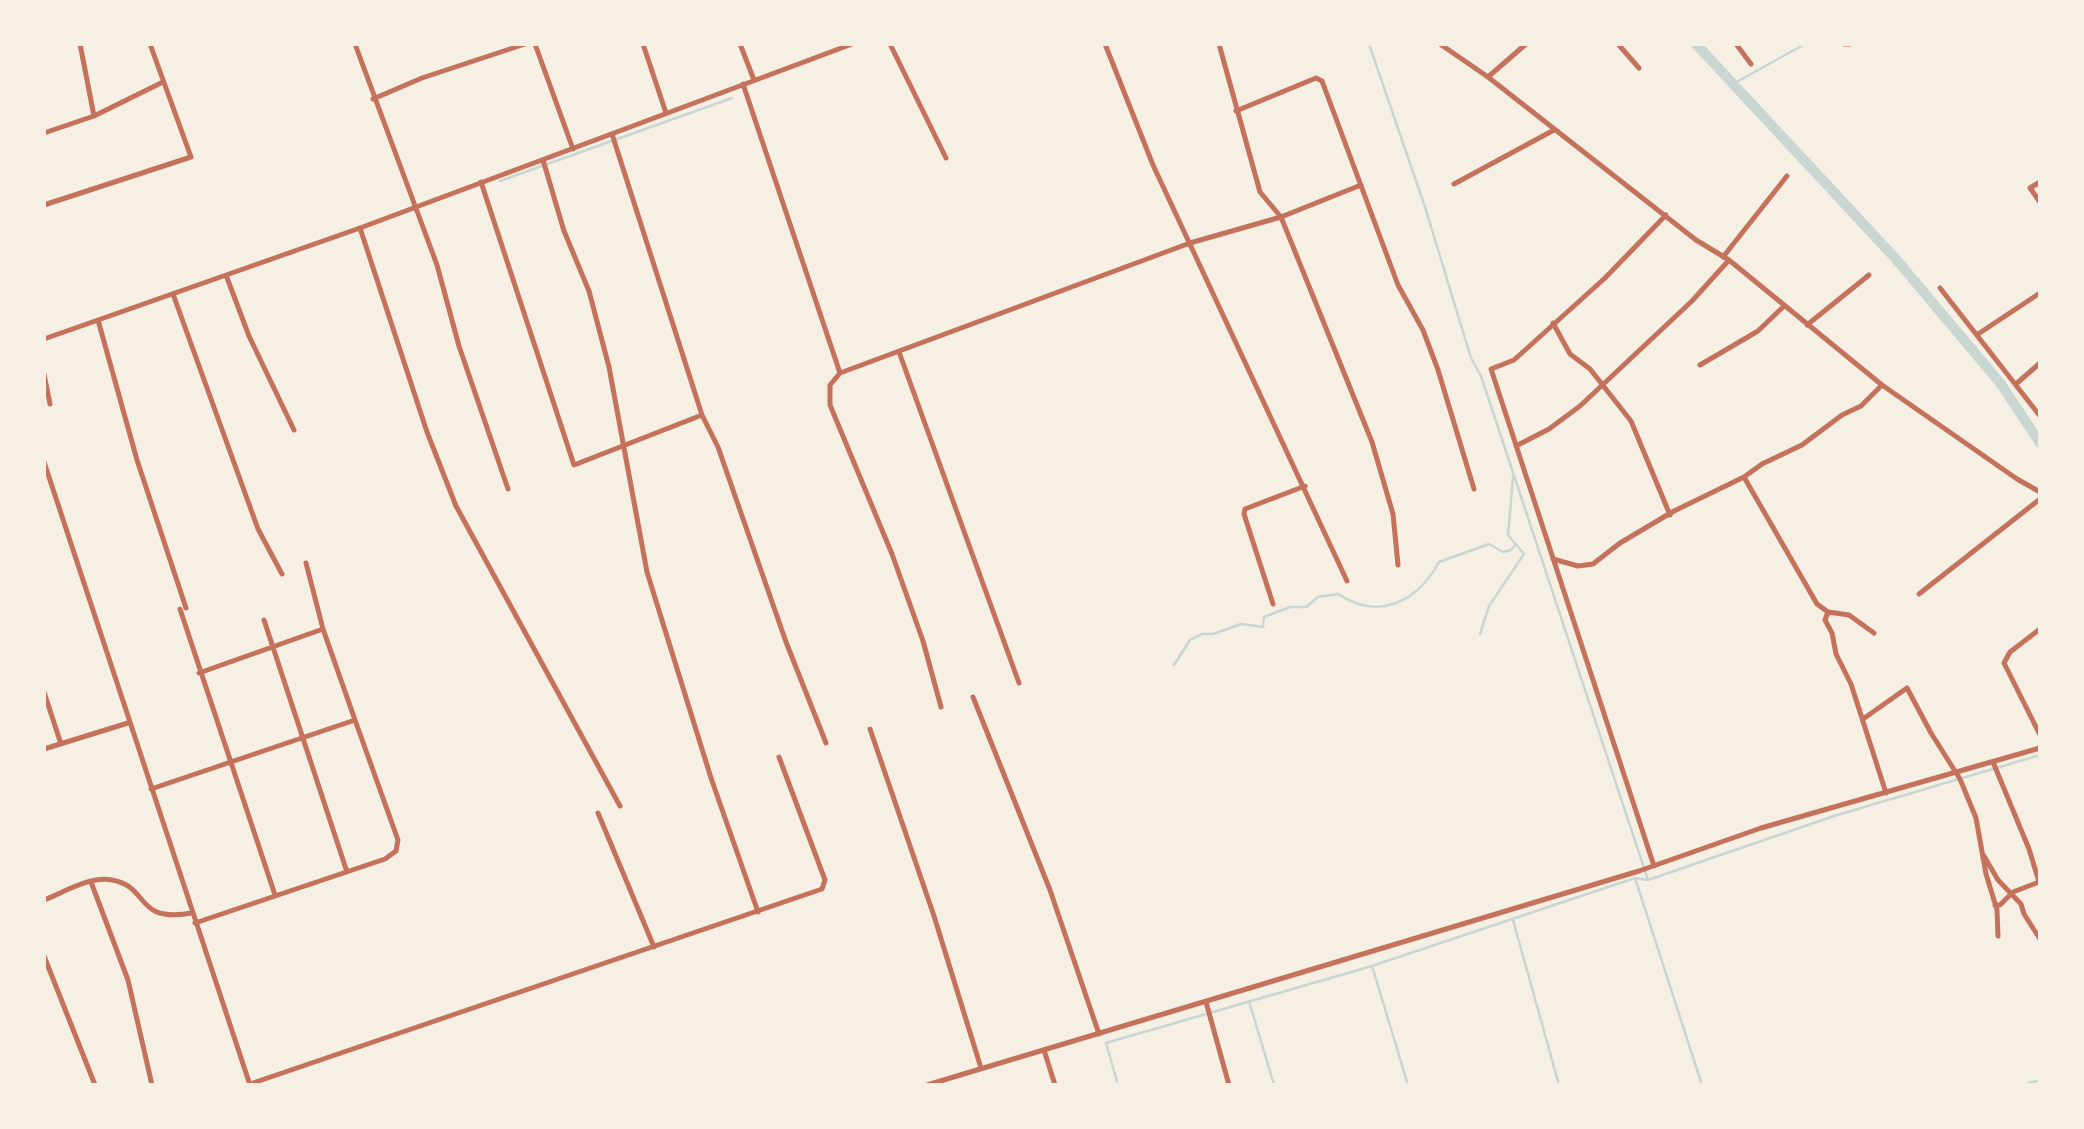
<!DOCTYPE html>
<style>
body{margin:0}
#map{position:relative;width:2084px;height:1129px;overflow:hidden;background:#f6efe4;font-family:Merriweather,serif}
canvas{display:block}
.frame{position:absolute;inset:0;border:46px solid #f6efe4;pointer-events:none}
</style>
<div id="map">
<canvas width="2084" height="1129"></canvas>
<div class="frame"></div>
</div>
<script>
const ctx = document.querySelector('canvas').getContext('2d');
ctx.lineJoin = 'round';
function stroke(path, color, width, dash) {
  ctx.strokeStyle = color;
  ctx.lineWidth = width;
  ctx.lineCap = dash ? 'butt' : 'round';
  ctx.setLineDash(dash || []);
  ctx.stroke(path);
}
const stream = new Path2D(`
 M1369,44l56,163 46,151 10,18 167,504
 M1731,85l74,-41
 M500,181l232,-83
 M1480,634l9,-28 35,-52 -16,-19 5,-58
 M1174,665l16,-25 12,-6h11l28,-10 22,3 1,-10 26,-10h16l12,-10 20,-3c41,27 79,8 101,-32l50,-18 14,8 8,-2 5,-6
 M1635,878l67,207
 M1513,920l46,165
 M1372,966l36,119
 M1249,1001l25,84
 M1118,1085l-12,-42 266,-77 263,-88 13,2 186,-64 206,-61
 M2023,1085l17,-5`);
const canal = new Path2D(`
 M1696,44l199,214 106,126 39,59`);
const minor = new Path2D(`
 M80,44l14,72
 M355,44l82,221 22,81 49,143
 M535,44l38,105
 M643,44l23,69
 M740,44l14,36
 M890,44l56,114
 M1105,44l48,121 194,416
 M1219,44l41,148 21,25 91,225 21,72 5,51
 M1440,44l48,33 208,163 33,20 153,125 135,94 23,13
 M1618,44l21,24
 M1736,44l15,20
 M1844,44h6
 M1488,77l38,-33
 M743,84l97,289
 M373,99l49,-21 103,-34
 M1236,111l80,-33 6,3 76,204 25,45 15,40 36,119
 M44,133l50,-17 69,-34
 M612,134l90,281 16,32 68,195 40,101
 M543,160l21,71 25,60 20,76 38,205 64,206 47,134
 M481,182l93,283 128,-50
 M2040,182l-10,6 10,14
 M1454,184l100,-54
 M44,205l147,-48 -41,-113
 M360,228l67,204 29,74 164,300
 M1723,257l64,-81
 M226,275l23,61 45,94
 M1940,288l100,128
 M173,294l85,235 24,45
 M98,320l39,140 49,148
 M1553,323l17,31 20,15 41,52 39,94
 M1807,325l62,-50
 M1978,334l62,-41
 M44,339l316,-111 492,-184
 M899,352l120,331
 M1700,365l58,-34 26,-25
 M44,374l6,30
 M2016,384l24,-21
 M1516,446l33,-17 31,-23 112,-105 37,-41
 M44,462l206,623
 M1744,477l73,127 11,8 21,3 25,18
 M1553,559l25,7 15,-2 27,-21 54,-32 70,-34 18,-13 40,-19 40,-30 19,-9 21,-21
 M306,563l17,66
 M1919,594l121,-95
 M1273,604l-29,-90 1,-5 60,-23
 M180,609l95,286
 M1828,612l-3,8 7,13 4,21 15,30 35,109
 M264,620l83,252
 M2040,629l-30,23 -6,11 36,72
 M199,673l124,-44 32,91
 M44,692l17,52
 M973,697l77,193 49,144
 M941,707l-18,-66 -31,-87 -62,-149v-20l10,-12 350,-130 91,-26 80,-32
 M1863,719l44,-31 24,45 29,46 16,39 10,56 11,36 1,26
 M870,729l64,187 47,152
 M44,749l84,-26
 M1993,762l36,87 10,33 -26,10 -13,13h-5
 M151,789l204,-69 43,120 -2,11 -11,8 -190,64
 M598,813l56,134
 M1984,856l14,24 23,24 3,10 16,25
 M1654,866l-163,-497 23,-9 91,-82 61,-63
 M91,882l37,98 24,105
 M44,900c19,-7 47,-25 68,-20 39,7 21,43 80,33
 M44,956l51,129
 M1206,1002l23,83
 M1044,1050l11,35
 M250,1084l572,-195 3,-9 -46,-123
 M927,1085l712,-214 122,-43 279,-80`);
stroke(stream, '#c9d6d2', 2.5);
stroke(canal, '#c9d6d2', 10);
stroke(minor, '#c5725c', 5);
</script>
